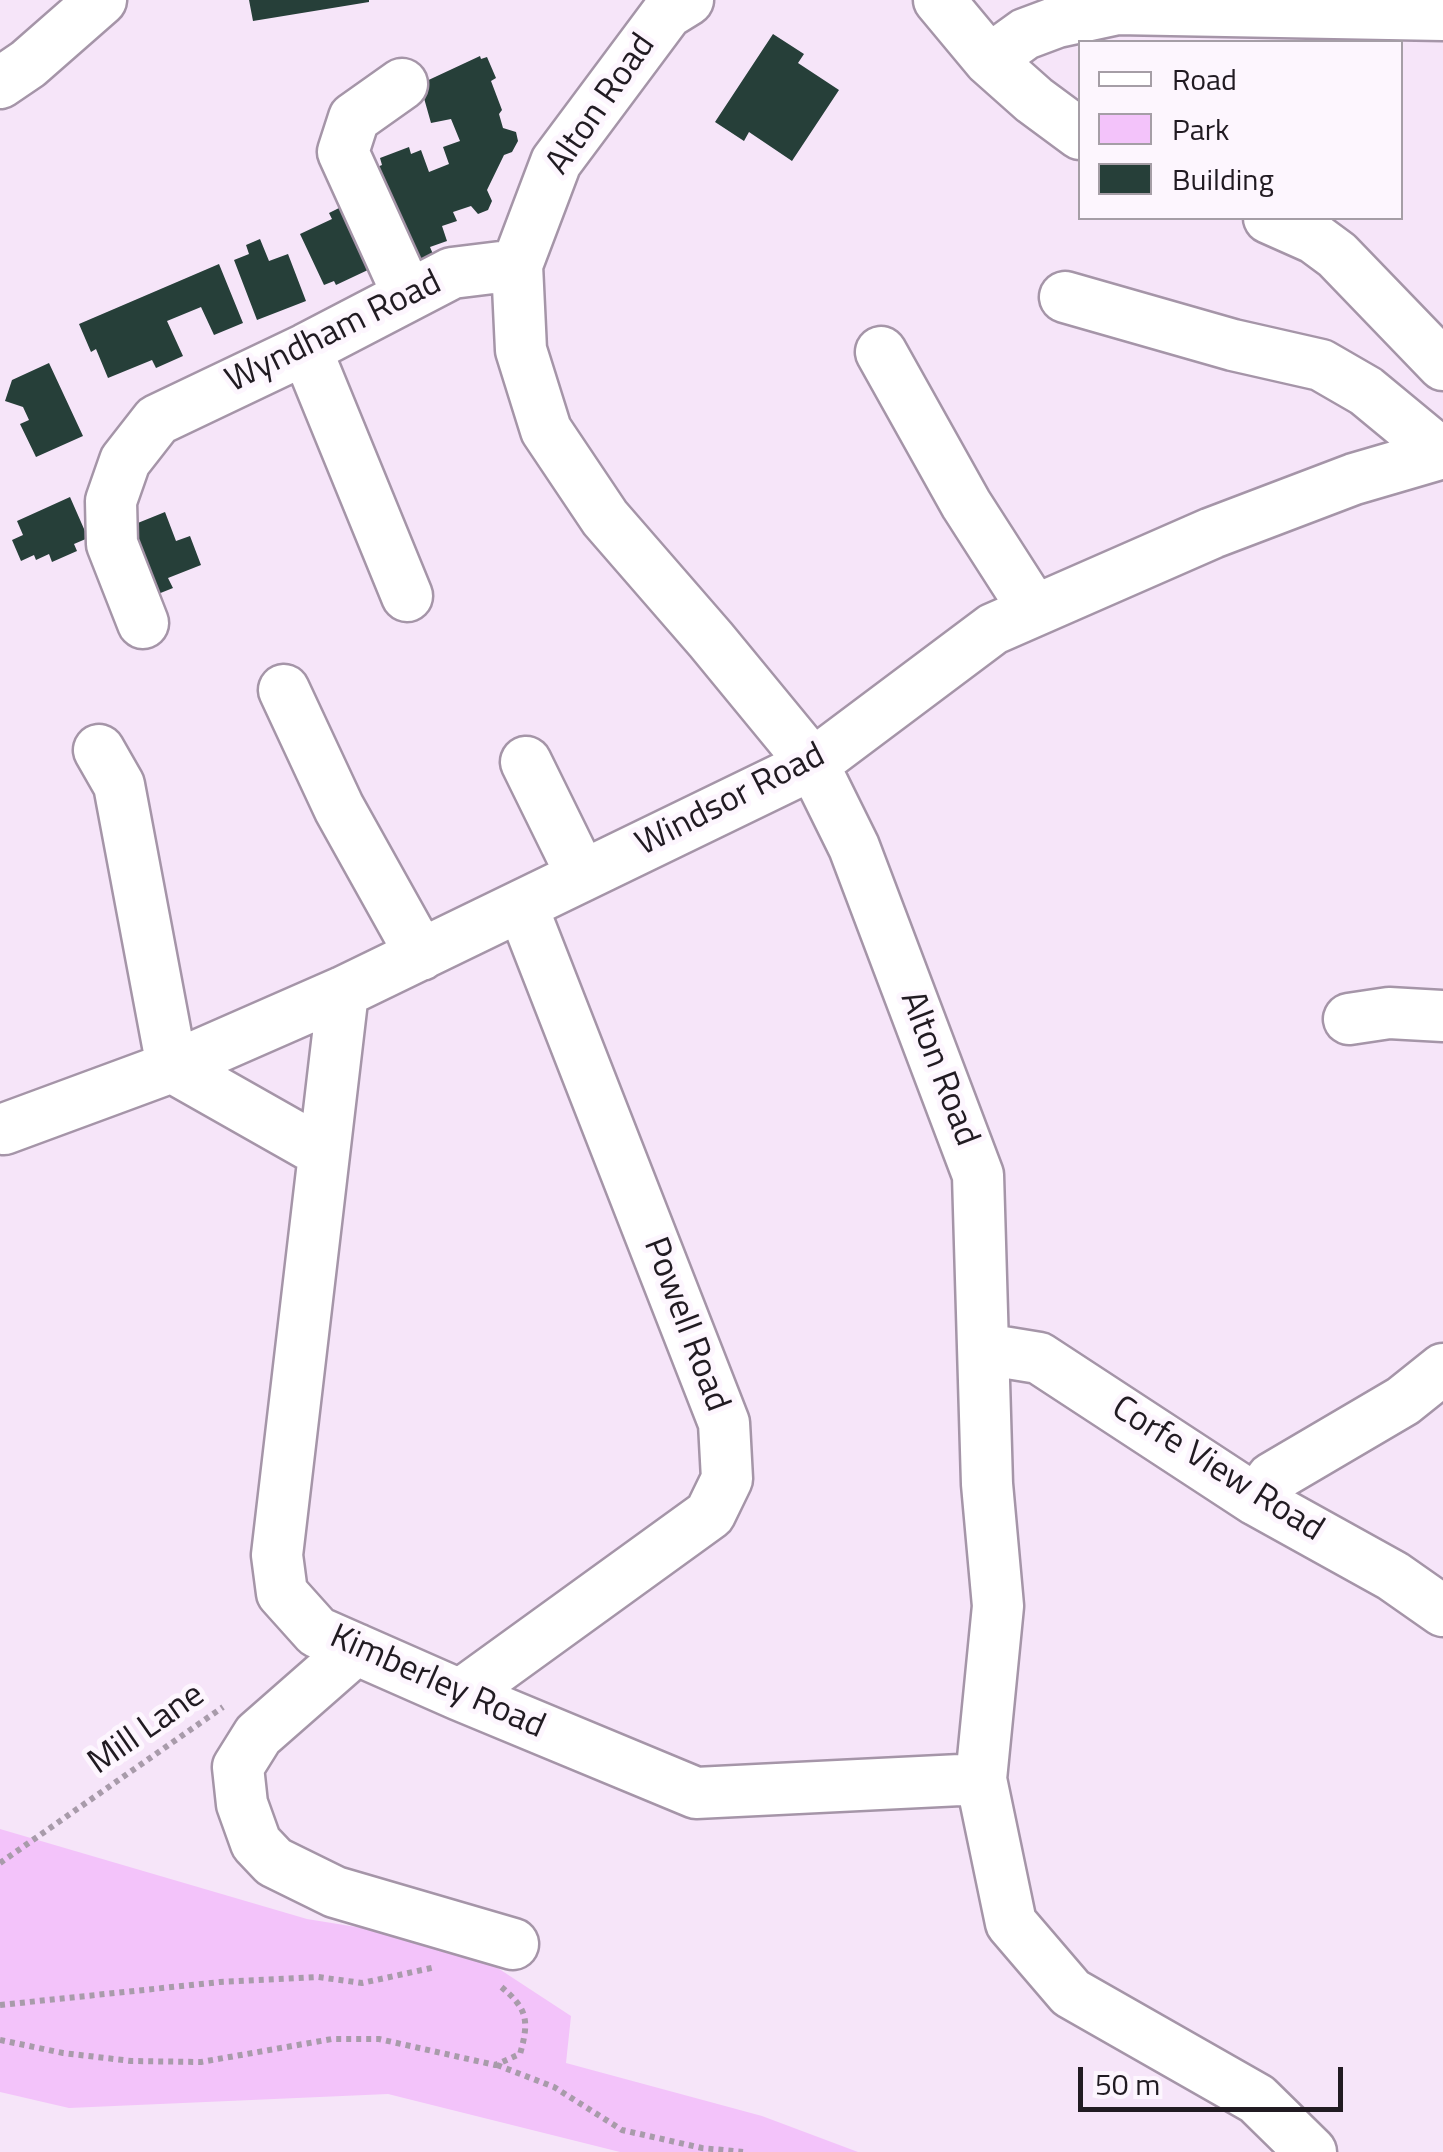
<!DOCTYPE html>
<style>
body{margin:0}
#map{position:relative;width:1443px;height:2152px;overflow:hidden;background:#f6e5f9;font-family:"Titillium Web",sans-serif}
canvas{display:block}
.legend{position:absolute;left:1078px;top:40px;width:325px;height:180px;box-sizing:border-box;background:#fdf6fe;border:2px solid #a59ea6;margin:0;padding:12px 18px;list-style:none;font-size:30px;color:#211b22}
.legend li{display:flex;align-items:center;gap:20px;height:50px}
.legend b{width:50px;border:2px solid #a59ea6}
.scale{position:absolute;left:1078px;top:2067px;width:265px;height:45px;box-sizing:border-box;border:5px solid #211b22;border-top:0;padding-left:12px;font-size:30px;line-height:35px;white-space:nowrap;color:#211b22;-webkit-text-stroke:8px #fdf6fe;paint-order:stroke}
</style>
<div id="map">
<canvas width="1443" height="2152"></canvas>
<ul class="legend">
<li><b style="height:12px;background:#fff"></b>Road</li>
<li><b style="height:28px;background:#f3c3fa"></b>Park</li>
<li><b style="height:28px;background:#263f39"></b>Building</li>
</ul>
<div class="scale">50 m</div>
</div>
<script>
const ctx = document.querySelector('canvas').getContext('2d');
ctx.lineJoin = 'round';
function fill(path, color) {
  ctx.fillStyle = color;
  ctx.fill(path, 'evenodd');
}
function stroke(path, color, width, dash) {
  ctx.strokeStyle = color;
  ctx.lineWidth = width;
  ctx.lineCap = dash ? 'butt' : 'round';
  ctx.setLineDash(dash || []);
  ctx.stroke(path);
}
function label(font, color, halo, rows, align = 'center') {
  ctx.font = font + ' "Titillium Web",sans-serif';
  ctx.lineWidth = 10;
  ctx.setLineDash([]);
  ctx.textBaseline = 'middle';
  ctx.strokeStyle = halo;
  ctx.fillStyle = color;
  for (const [text, x, y, turn = 0] of rows) {
    ctx.save();
    ctx.translate(x, y);
    ctx.rotate((+turn || 0) * Math.PI / 180);
    ctx.textAlign = isNaN(turn) ? turn : align;
    if (halo) ctx.strokeText(text, 0, 0);
    ctx.fillText(text, 0, 0);
    ctx.restore();
  }
}
const green = new Path2D(`
 M0,1829l307,90 154,25 110,72 -5,47 196,53 96,36h-238l-232,-58 -319,14 -69,-16z`);
const building = new Path2D(`
 M249,0h120v2l-116,19z
 M773,34l31,20 -6,9 41,27 -47,71 -43,-29 -5,9 -29,-19z
 M480,56l1,3 6,-2 9,21 -5,3 11,29 -3,4 4,14 13,4 2,9 -6,11 -8,3 -17,35 5,11 -4,9 -10,4 -7,-8 -18,6 4,9 -15,5 5,15 -17,6 5,12 -21,8 -44,-97 12,-5 -2,-7 29,-11 2,7 10,-4 8,22 20,-8 -6,-17 17,-6 -9,-22 -20,4 -11,-39z
 M341,207l29,62 -34,16 -2,-4 -10,4 -24,-51 32,-15 -3,-6z
 M260,239l9,22 19,-7 18,47 -49,19 -23,-60 15,-6 -3,-9z
 M219,264l24,59 -29,12 -13,-28 -34,14 16,35 -27,12 -4,-8 -44,18 -12,-29 -5,3 -12,-28z
 M49,363l34,73 -47,21 -16,-33 9,-4 -6,-13 -18,-6 7,-21z
 M70,497l18,41 -14,6 3,7 -25,11 -3,-8 -13,6 -2,-5 -13,6 -9,-21 11,-5 -6,-14z
 M165,512l11,29 14,-5 11,29 -33,13 5,10 -30,12 -25,-69z`);
const path = new Path2D(`
 M0,1863l223,-156
 M0,2005l220,-23 98,-5 44,6 74,-16
 M0,2040l63,13 68,8 70,1 131,-23h47l116,26 25,-11c10,-35 7,-46 -21,-69
 M497,2065l57,22 68,43 80,18 41,4`);
const minor = new Path2D(`
 M688,0l-21,13 -111,149 -39,103 4,85 25,80 59,88 106,122 102,124 41,83 124,328 9,309 11,122 -17,173 30,144 60,70 186,106 54,53
 M939,0l50,60 45,40 46,34
 M989,60l36,-26 32,-12 60,-13 326,6
 M0,83l28,-19 73,-64
 M402,84l-48,34 -11,34 65,143
 M1269,218l45,20 23,17 106,110
 M1065,297l168,48 88,20 45,26 75,62
 M306,349l101,247
 M881,352l85,152 68,106
 M143,623l-31,-79 -1,-43 14,-40 32,-41 149,-71 146,-76 65,-8
 M284,690l55,118 82,147
 M99,750l20,35 53,282 150,85
 M526,762l56,114
 M343,992l-66,563 5,38 35,39 143,63 236,98 285,-14
 M1349,1019l40,-6 54,3
 M4,1129l168,-62 171,-75 470,-228 180,-135 219,-96 142,-54 89,-26
 M984,1349l55,9 217,142 137,76 50,35
 M1256,1500l16,-22 131,-77 40,-32
 M356,1649l-98,86 -20,32 4,37 14,39 18,19 61,30 178,52
 M460,1695l250,-181 17,-35 -3,-56 -202,-517`);
const streetNames = [
 ["Alton Road",602,105,-55],
 ["Wyndham Road",334,333,-26],
 ["Windsor Road",731,801,-27],
 ["Alton Road",938,1069,69],
 ["Powell Road",685,1325,69],
 ["Corfe View Road",1217,1470,32],
 ["Kimberley Road",437,1683,24],
 ["Mill Lane",147,1730,-35]
];
fill(green, '#f3c3fa');
fill(building, '#263f39');
stroke(minor, '#a595a8', 55);
stroke(path, '#a89baa', 6, [5, 5]);
stroke(minor, '#fff', 50);
label('35px', '#211b22', '#fdf6fe', streetNames);
</script>
